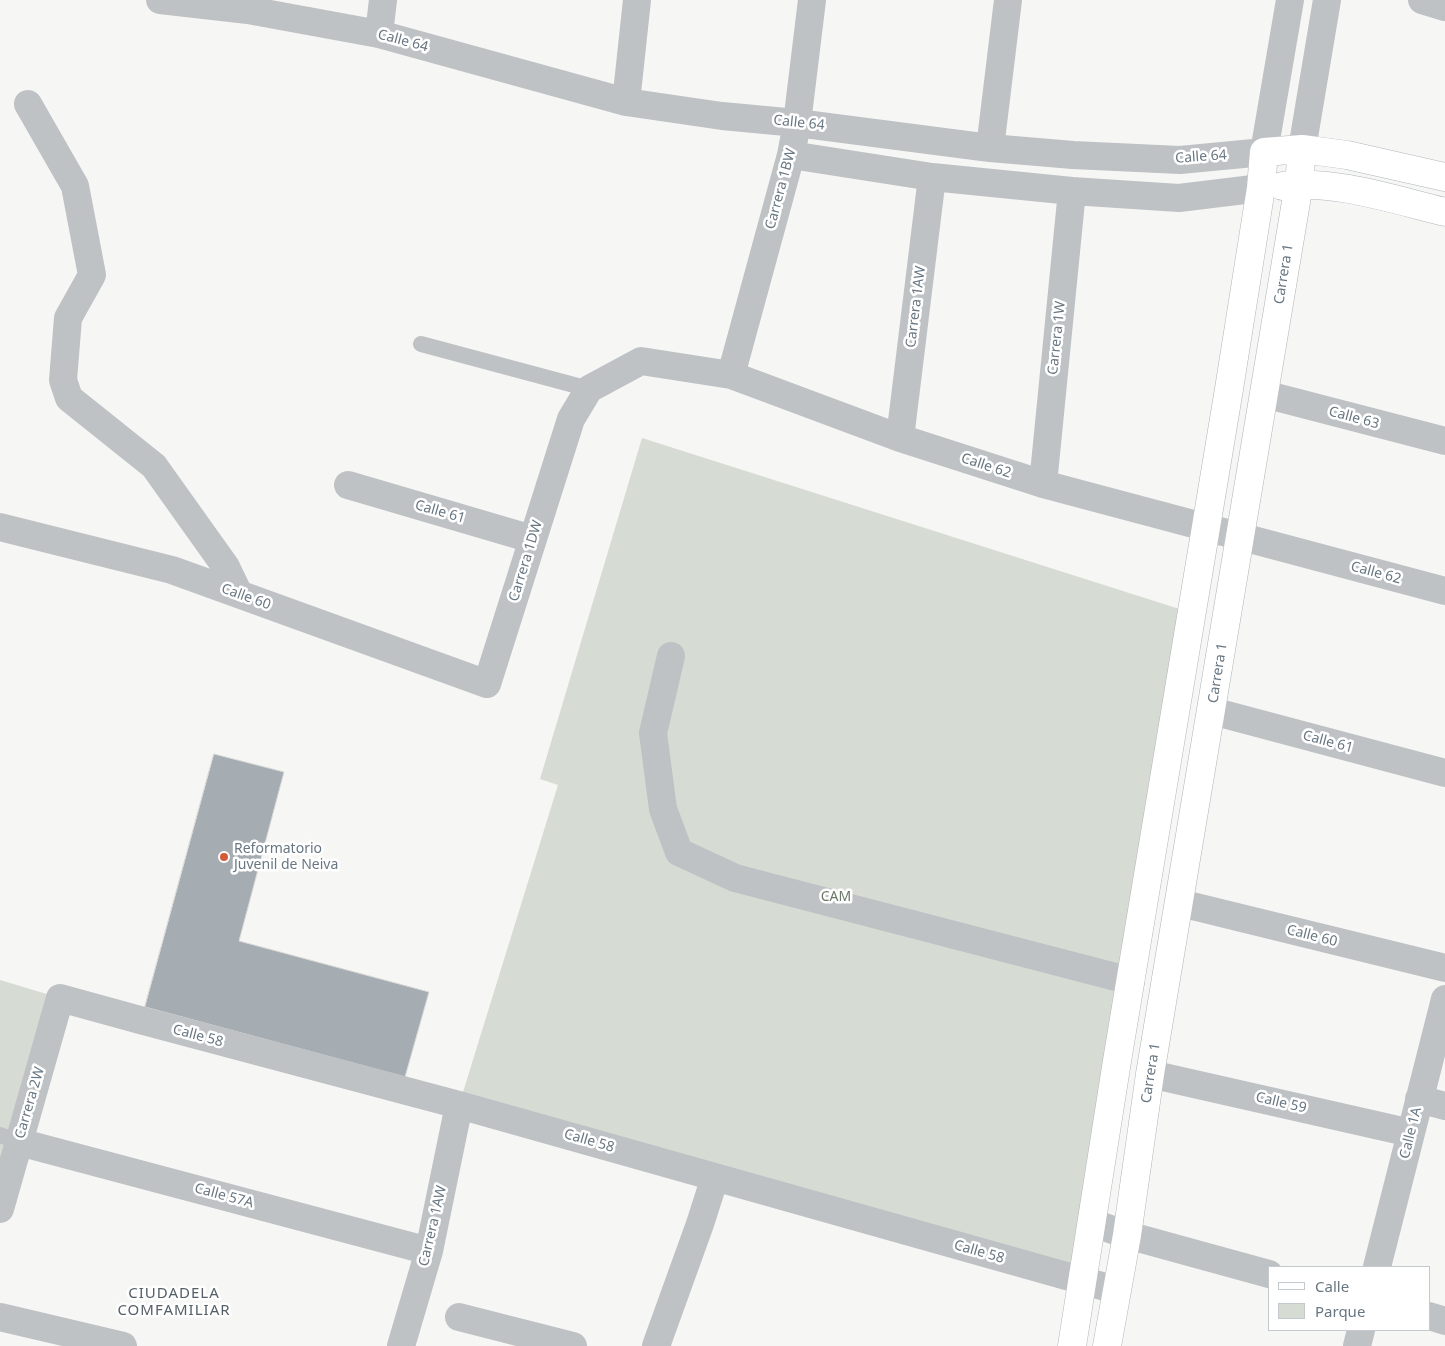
<!DOCTYPE html>
<style>
body{margin:0}
#map{position:relative;width:1445px;height:1346px;overflow:hidden;background:#f6f6f4;font-family:"Noto Sans",sans-serif}
canvas{display:block}
.legend{position:absolute;left:1268px;top:1266px;width:162px;height:65px;box-sizing:border-box;background:#fff;border:1px solid #c3c9cd;margin:0;padding:6px 9px;list-style:none;font-size:15px;color:#687782}
.legend li{display:flex;align-items:center;gap:10px;height:25px}
.legend b{width:25px;border:1px solid #c3c9cd}
</style>
<div id="map">
<canvas width="1445" height="1346"></canvas>
<ul class="legend">
<li><b style="height:6px;background:#fff"></b>Calle</li>
<li><b style="height:14px;background:#d6dbd3"></b>Parque</li>
</ul>
</div>
<script>
const ctx = document.querySelector('canvas').getContext('2d');
ctx.lineJoin = 'round';
function fill(path, color) {
  ctx.fillStyle = color;
  ctx.fill(path, 'evenodd');
}
function stroke(path, color, width, dash) {
  ctx.strokeStyle = color;
  ctx.lineWidth = width;
  ctx.lineCap = dash ? 'butt' : 'round';
  ctx.setLineDash(dash || []);
  ctx.stroke(path);
}
function label(font, color, halo, rows, align = 'center') {
  ctx.font = font + ' "Noto Sans",sans-serif';
  ctx.lineWidth = 5;
  ctx.setLineDash([]);
  ctx.textBaseline = 'middle';
  ctx.strokeStyle = halo;
  ctx.fillStyle = color;
  for (const [text, x, y, turn = 0] of rows) {
    ctx.save();
    ctx.translate(x, y);
    ctx.rotate((+turn || 0) * Math.PI / 180);
    ctx.textAlign = isNaN(turn) ? turn : align;
    if (halo) ctx.strokeText(text, 0, 0);
    ctx.fillText(text, 0, 0);
    ctx.restore();
  }
}
const green = new Path2D(`
 M642,438l550,175 -121,664 -612,-172 99,-320 -18,-6z
 M0,980l60,18 -60,213z`);
const building = new Path2D(`
 M214,754l70,18 -45,169 190,51 -24,85 -260,-70z`);
const service = new Path2D(`
 M421,344l168,45
 M0,1135l19,7`);
const minor = new Path2D(`
 M160,0l88,10 131,24 247,68 96,14 75,7 193,25 83,7 107,5 84,-8
 M1422,0l23,7
 M379,34l4,-34
 M626,102l11,-102
 M28,104l47,82 17,89 -24,43 -5,62 6,18 85,68 72,101 13,27
 M990,148l18,-148
 M791,155l141,22 140,14 107,7 82,-10
 M731,375l60,-220 6,-32 15,-123
 M1264,394l181,47
 M900,438l32,-261
 M1043,484l29,-293
 M348,485l184,54
 M0,527l172,43 315,114 84,-265 18,-30 52,-28 90,14 169,63 143,46 402,107
 M671,656l-18,77 10,76 16,43 56,26 396,103
 M1212,711l233,62
 M1180,903l265,65
 M1150,1074l261,59
 M1419,1099l26,7
 M19,1142l410,109
 M0,1209l60,-211 80,22 319,85 657,185
 M1093,1223l34,12 142,39
 M1377,1267l68,-268
 M1429,1316l16,5
 M0,1317l123,29
 M459,1317l114,29
 M401,1346l28,-95 30,-146
 M656,1346l44,-122 15,-47
 M1357,1346l4,-16`);
const tertiary = new Path2D(`
 M1302,149l25,-149
 M1264,152l26,-152`);
const secondary = new Path2D(`
 M1282,186c51,-7 113,14 163,26
 M1072,1346l45,-285 112,-672 32,-201 3,-36 38,-3 45,6 98,22
 M1107,1346l20,-111 23,-161 149,-890 3,-35`);
const markers = [
 [224,857,5,"#d35a37"]
];
const streetNames = [
 ["Calle 64",403,41,15],
 ["Calle 64",799,123,6],
 ["Calle 64",1201,157,-4],
 ["Carrera 1BW",781,189,-75],
 ["Carrera 1",1284,274,-81],
 ["Carrera 1AW",916,307,-83],
 ["Carrera 1W",1057,338,-84],
 ["Calle 63",1354,418,15],
 ["Calle 62",986,466,18],
 ["Calle 61",440,512,16],
 ["Carrera 1DW",526,561,-73],
 ["Calle 62",1376,573,15],
 ["Calle 60",246,597,20],
 ["Carrera 1",1218,673,-81],
 ["Calle 61",1328,742,15],
 ["Calle 60",1312,936,14],
 ["Calle 58",198,1036,15],
 ["Carrera 1",1151,1073,-81],
 ["Carrera 2W",30,1103,-74],
 ["Calle 59",1281,1103,13],
 ["Calle 1A",1411,1133,-76],
 ["Calle 58",589,1141,16],
 ["Calle 57A",224,1196,15],
 ["Carrera 1AW",433,1226,-77],
 ["Calle 58",979,1252,16]
];
const poiNames = [
 ["Reformatorio",234,849],
 ["Juvenil de Neiva",234,865]
];
const parkNames = [
 ["CAM",836,897]
];
const neighbourhoodNames = [
 ["CIUDADELA",174,1294],
 ["COMFAMILIAR",174,1311]
];
fill(green, '#d6dbd3');
fill(building, '#a6adb2');
stroke(building, '#d8d8d6', 1);
stroke(secondary, '#b0b6ba', 29);
stroke(service, '#bec2c5', 16);
stroke(minor, '#bec2c5', 28);
stroke(tertiary, '#bec2c5', 28);
stroke(secondary, '#fff', 28);
for (const [x, y, r, color] of markers) {
  const dot = new Path2D();
  dot.arc(x, y, r, 0, 2 * Math.PI);
  ctx.fillStyle = color;
  ctx.fill(dot);
  stroke(dot, '#fff', 2);
}
label('14px', '#687782', '#fff', streetNames);
label('14px', '#687782', '#fff', poiNames, 'left');
label('14px', '#6a7a66', '#fff', parkNames);
ctx.letterSpacing = '1px';
label('15px', '#556068', '#fff', neighbourhoodNames);
ctx.letterSpacing = '0px';
</script>
